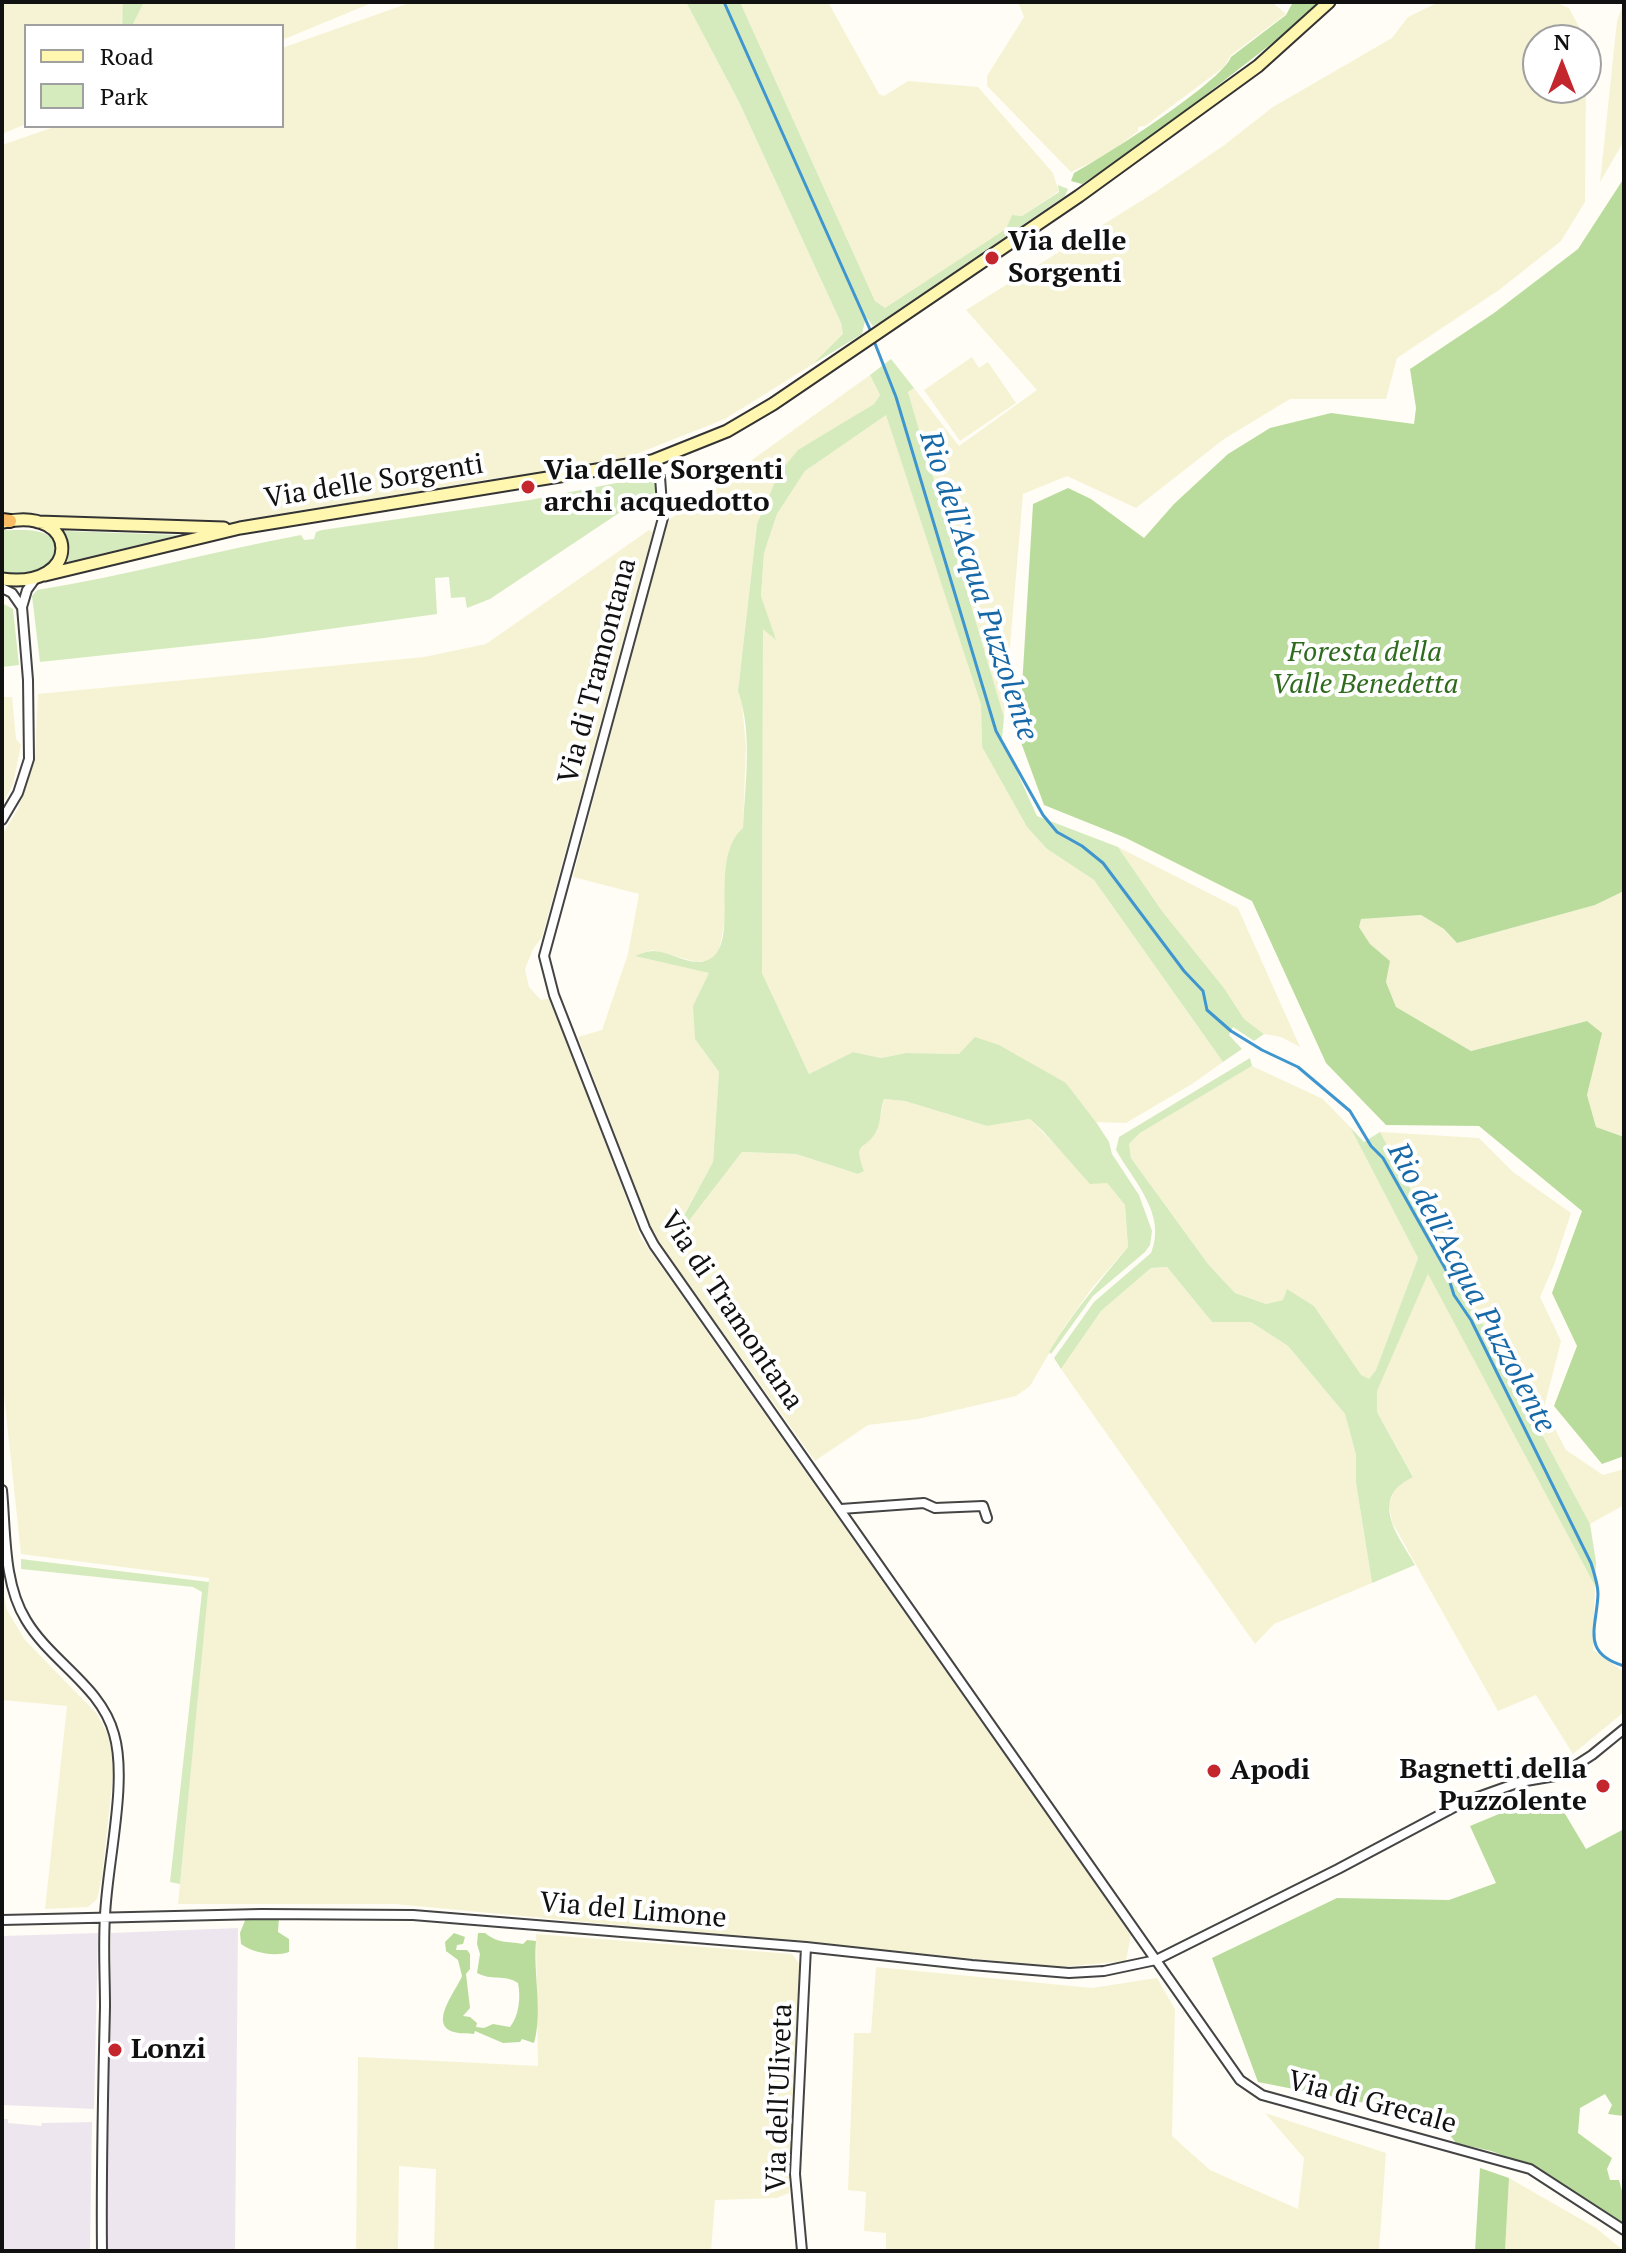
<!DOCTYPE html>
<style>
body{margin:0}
#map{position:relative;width:1626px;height:2253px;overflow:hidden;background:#fffdf5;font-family:"PT Serif",serif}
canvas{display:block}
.frame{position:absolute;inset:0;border:4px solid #111;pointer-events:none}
.legend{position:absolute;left:24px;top:24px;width:260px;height:104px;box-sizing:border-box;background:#fff;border:2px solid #a0a0a0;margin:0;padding:10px 14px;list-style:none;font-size:24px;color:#111}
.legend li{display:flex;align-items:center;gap:16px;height:40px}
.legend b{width:40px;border:2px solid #a0a0a0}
.north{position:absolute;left:1522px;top:24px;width:80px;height:80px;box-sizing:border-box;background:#fff;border:2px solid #a0a0a0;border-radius:50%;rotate:0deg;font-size:22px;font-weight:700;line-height:32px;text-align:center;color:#111}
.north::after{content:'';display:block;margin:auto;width:28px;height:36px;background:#c4262e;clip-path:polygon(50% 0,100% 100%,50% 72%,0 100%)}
</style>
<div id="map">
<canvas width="1626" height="2253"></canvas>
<div class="frame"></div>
<ul class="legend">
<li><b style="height:10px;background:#fff6b0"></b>Road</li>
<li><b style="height:22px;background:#d5ebbd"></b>Park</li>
</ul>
<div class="north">N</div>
</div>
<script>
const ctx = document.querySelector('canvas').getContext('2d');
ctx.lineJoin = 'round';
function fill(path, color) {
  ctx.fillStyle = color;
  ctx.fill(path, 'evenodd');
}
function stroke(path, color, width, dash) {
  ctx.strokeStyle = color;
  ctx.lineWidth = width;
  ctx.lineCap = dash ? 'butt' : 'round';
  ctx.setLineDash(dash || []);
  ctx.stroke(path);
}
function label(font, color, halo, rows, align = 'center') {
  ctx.font = font + ' "PT Serif",serif';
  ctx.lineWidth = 8;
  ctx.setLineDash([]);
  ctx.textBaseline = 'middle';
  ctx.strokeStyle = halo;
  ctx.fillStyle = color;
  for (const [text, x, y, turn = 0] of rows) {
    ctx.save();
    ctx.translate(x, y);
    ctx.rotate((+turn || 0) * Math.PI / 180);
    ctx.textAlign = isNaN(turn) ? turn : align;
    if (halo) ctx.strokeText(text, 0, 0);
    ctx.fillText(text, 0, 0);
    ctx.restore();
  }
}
const industrial = new Path2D(`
 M238,1928l-3,323h-129l5,-318z
 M98,1933l-4,176 -92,-4v-169z
 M2,2119h6v4l33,3 1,-3 50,-1 -2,129h-88z`);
const farmland = new Path2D(`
 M2,2h121l1,3 -3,21h-95v98l-24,10z
 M144,2h230l-92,38v-14h-150z
 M412,2h274l53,100 102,221 2,11 -6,8 -24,22 -88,55 -114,45 -121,15 -258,44 -230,-9v-369l55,-19h225v-78z
 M740,2h88l51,92 5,2 24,-15 70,6 75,86 6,18 -37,25 -10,-1 -5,14 -122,80 -10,-8z
 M1018,2h254l14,12 -55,41 -7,12 -79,59 -7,1v4l-32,25 -35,16 -84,-86v-10l37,-59z
 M1439,2h115l15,6 17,32h-48v48h48l-1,114 -24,39 -62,49 -102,68 -11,41h-96l-66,40 -88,69 -69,-32 -44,18 -19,223 -96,-325 6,-4 45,58 78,-56 -71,-80 191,-119 66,-45 50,-39 119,-69 16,-21z
 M1624,2v139l-24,41 17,-161z
 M972,357l7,11 9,-6 28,41 -56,38 -36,-51z
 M870,375l10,20 -6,9 -29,18 -88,102 -19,167 4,13 4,43 -3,81 -24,123 -9,9 -13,2 -45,-12 -15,6 73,17 -15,66 24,33 -6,90 -37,67 5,2 61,-79 54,2 62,20 6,-3 -6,-18 2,-7 17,-15 7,-32 21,2 82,25 43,-7 36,37 41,27 18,22 3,42 -36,41 -27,38 -35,60 -14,10 -98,23 -50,6 -53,36 -161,-225 -76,-199 24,-7 26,-76 11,-60 -66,-17 89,-339 8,-19z
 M886,414l95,291 1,42 45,80 20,22 47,31 129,182 -31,22 -66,39 -30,-1 -30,-39 -107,-29 -53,-1 -25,5 -28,-6 -44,22 -47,-101 1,-345 11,10 -13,-42 3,-43 13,-39 28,-43z
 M649,530l4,2 -111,405 -9,12 -8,20 4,18 12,13 11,-2 89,240 490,697 -5,26 -65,6 -666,-63h-217l31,-326 -188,-24 -19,-178v-541l16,-26 17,-49 3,-66 386,-37 62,-13z
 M2,697h10l4,42 5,6 -8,39 -11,21z
 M1118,847l120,61 62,139 -19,-10 -17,-3 -20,-15 -20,-31 -62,-77z
 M1624,891v246l-28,-10 -9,-32 14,-62 -14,-12 -116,30 -75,-44 -10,-25 4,-21 -20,-17 -11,-17 1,-8 61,-4 23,14 13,14 138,-38z
 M1252,1066l71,33 27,28 68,131 -42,112 -7,9 -8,-3 -47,-70 -26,-16 -5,10 -17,4 -31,-11 -27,-29 -77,-106 -2,-14 11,-11z
 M1380,1132l99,6 34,34 58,41 -17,52 -14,32 21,44 -17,67 22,42 37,25 21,-6v36l-34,19z
 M1167,1267l45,55h39l37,24 57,68 11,41v28l16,100 -98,41 -19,20 -194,-275 40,-58 50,-43z
 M1428,1273l167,313 -2,64 31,22v40l-51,42 -37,-59 -38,16 -106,-189 -3,-17 5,-15 19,-14 -36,-64v-22z
 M2,1586l5,24 18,30 72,74 11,21 6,31 -12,111 -5,22 -9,8 -43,2 22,-203 -65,-6z
 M536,1934l256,20 9,12 -12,227 -12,5 -62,2 -4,51h-277l2,-82 -37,-3 -1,85h-42l2,-194 180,9z
 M876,1967l216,21 65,-10 18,31 -3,127 38,34 88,39 6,-51 -39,-45 121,40 -7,98h-493v-18l-22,-2 2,-39 -18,-2 6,-157h17z
 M1509,2178l87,50 28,23h-119z`);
const green = new Path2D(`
 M123,2h21l-12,24h-10z
 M686,2h54l135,299 10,7 121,-79 6,-14 10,1 37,-24 -1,-7 10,4 -3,7 -186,127 -6,3 -7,-9 -4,17 -49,30 30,-30 -2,-11 -102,-221z
 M891,359l23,29 -6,4 96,325 -2,22 35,77 81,31 44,64 62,77 20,31 20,15 -10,7 -21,-14 -4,8 13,14 -19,13 -129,-182 -47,-31 -20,-22 -45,-80 -1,-42 -95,-290 -81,56 -28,43 -13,39 -3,43 15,44 -13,-11 -1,344 47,101 44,-22 28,6 25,-5 53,1 16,-17 24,8 67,38 30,39 13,20 3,12 27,41 13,36 -2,14 -5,7 -52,44 -42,58 -2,-2c23,-39 51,-71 79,-105l-3,-42 -18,-22 -17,1 -47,-53 -13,-12 -43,7 -82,-25 -21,-2c-4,10 -3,25 -8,33 -13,21 -23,7 -12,39l-6,3 -62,-20 -54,-2 -61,79 -5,-1 37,-68 6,-90 -24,-33 -2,-33 16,-33 -74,-17c5,-2 13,-5 18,-5 19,0 42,20 60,6 26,-22 -5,-98 30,-129 2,-44 10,-95 -5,-137l19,-167 22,-51 19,-23 76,-46 6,-9 -10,-20z
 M647,477l7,2 2,18 -34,14 -132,88 -23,9 -2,-11 -14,1 -2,-21 -14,1 2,36 -173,24 -224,24 -8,-66 5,-6c89,-14 176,-39 264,-55l3,5 10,-1 2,-7 6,-2 208,-30z
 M2,530c21,1 55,-5 55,24 -10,17 -37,22 -55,20z
 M64,531l115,4 -112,27 3,-12z
 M2,603l11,6 6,56 -17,2z
 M1250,1058l2,8 -112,67 -11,11 2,14 77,106 27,29 31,11 17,-4 4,-11 27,17 47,69 8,4 7,-9 42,-112 -68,-131 14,15 16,-10 210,392 6,38 -1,24 -167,-312 -51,117v21l36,65c-7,4 -16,9 -20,16 -13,23 11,52 22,72l-43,18 -16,-100v-28l-11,-41 -57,-68 -37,-24h-39l-45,-55 -16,1 -50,43 -40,58 -7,-11 40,-56 57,-49c16,-39 -17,-71 -35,-103l3,-13z
 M21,1559l188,23 -29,302 -10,-2 32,-290 -9,-5 -172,-18z`);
const forest = new Path2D(`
 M1293,2h26l-17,18 -161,125 -59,39 -11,-3 3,-8c28,-15 148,-91 157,-116l55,-42z
 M1624,178v713l-29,14 -138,38 -13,-14 -23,-14 -60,4 -2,8 11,17 20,17 -4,21 10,25 75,44 116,-30 15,12 -15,62 9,32 28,10v319l-22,8 -48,-58 23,-60 -25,-53 30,-82 -103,-85 -93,-1 -60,-62 -74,-162 -126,-63 -82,-33 -25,-68 14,-233 35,-16 23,11 53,39 30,-34 54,-50 42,-26 61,-15 83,11 2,-16 -6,-39 84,-56 84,-64z
 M1552,1792l34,57 38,-20v287l-16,-2 4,-9 -7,-11 -25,14 -2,25 34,25 -5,11 3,11h9l5,18 -1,26 -89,-57 -43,-16 -35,-8 -20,-26 -178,-35 -46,-124 125,-60 112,2 47,-17 -26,-57z
 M279,1917l-1,15 11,7v13c-14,5 -36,1 -48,-8l-1,-11 6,-15z
 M454,1933l11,4 -2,7 -6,1 -1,5h11l3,4v15l-4,5 4,34 -7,8 7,1 7,6 -1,4 8,1 9,-4 17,3c9,-11 11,-30 8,-44 -13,-9 -27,-2 -41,-10l3,-19 -3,-10 1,-11h7c14,11 21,8 38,11l4,-4 9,1c-3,32 7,72 -2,102l-12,-4 -2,3 -17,1 -28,-12 -1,3c-6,-1 -15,0 -20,-2 -27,-7 4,-44 8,-56l-4,-16 -12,-9 -1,-9z
 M1480,2168l29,10 -4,73h-30z`);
const stream = new Path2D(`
 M724,2l148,332
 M874,341l22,56 100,334 47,84 14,17 25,14 21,17 81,108 19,20 4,19 24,21 31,19 36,17 52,44 21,35 12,12 63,112 8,25 17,25 120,243c3,10 7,21 7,31 -1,33 -18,59 26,72`);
const minor = new Path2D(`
 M652,461l8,16 3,41 -119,438 10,39 91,233 9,17 586,835 22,15 268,74 94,61
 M2,588l10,5 9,13
 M2,820l16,-27 11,-34 -1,-79 -6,-73 5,-17 8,-11
 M2,1490c4,41 1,93 24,130 25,42 75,66 88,114 14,48 -7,130 -9,182 -2,30 0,61 0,91 -2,82 -4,163 -3,244
 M841,1509l83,-6 11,5 48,-2 4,12
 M2,1920l259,-6 152,1 393,32 166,18 97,8 35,-2 52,-11 182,-91 126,-67 56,-20 41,-7 31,-20 32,-26
 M802,2251l-7,-77 11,-227`);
const secondary = new Path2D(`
 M38,522l186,6
 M45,575l195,-47 412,-67 75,-30 46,-27 306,-208 179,-130 71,-64
 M2,579c81,11 78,-74 2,-57`);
const trunk = new Path2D(`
 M2,520l8,1`);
const markers = [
 [992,258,8,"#c4262e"],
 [528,487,8,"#c4262e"],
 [1214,1771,8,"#c4262e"],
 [1603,1786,8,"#c4262e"],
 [115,2050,8,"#c4262e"]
];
const poiNames = [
 ["Via delle",1008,242],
 ["Sorgenti",1008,274],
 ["Via delle Sorgenti",544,471],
 ["archi acquedotto",544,503],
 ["Bagnetti della",1587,1770,"right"],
 ["Puzzolente",1587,1802,"right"],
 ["Apodi",1230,1771],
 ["Lonzi",131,2050]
];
const streetNames = [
 ["Via delle Sorgenti",374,482,-9],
 ["Via di Tramontana",598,671,-75],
 ["Via di Tramontana",731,1311,56],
 ["Via del Limone",633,1911,5],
 ["Via dell'Uliveta",780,2098,-88],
 ["Via di Grecale",1372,2103,15]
];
const parkNames = [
 ["Foresta della",1365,653],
 ["Valle Benedetta",1365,685]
];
const waterNames = [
 ["Rio dell'Acqua Puzzolente",978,586,72],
 ["Rio dell'Acqua Puzzolente",1471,1288,62]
];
fill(industrial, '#eee6ef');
fill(farmland, '#f6f3d4');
fill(green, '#d5ebbd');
fill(forest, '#b9dc9c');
stroke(stream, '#3f96cf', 3);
stroke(minor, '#444', 12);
stroke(secondary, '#333', 15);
stroke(trunk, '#222', 16);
stroke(minor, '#fff', 8);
stroke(secondary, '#fff6b0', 11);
stroke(trunk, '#f7bc64', 12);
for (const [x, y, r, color] of markers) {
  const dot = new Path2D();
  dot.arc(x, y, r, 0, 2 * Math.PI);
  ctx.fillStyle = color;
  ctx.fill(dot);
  stroke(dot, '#fff', 3);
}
label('bold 28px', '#111', '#fff', poiNames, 'left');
label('28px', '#111', '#fff', streetNames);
label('italic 28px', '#2f6b1f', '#fff', parkNames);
label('italic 30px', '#1768a6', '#fff', waterNames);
</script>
